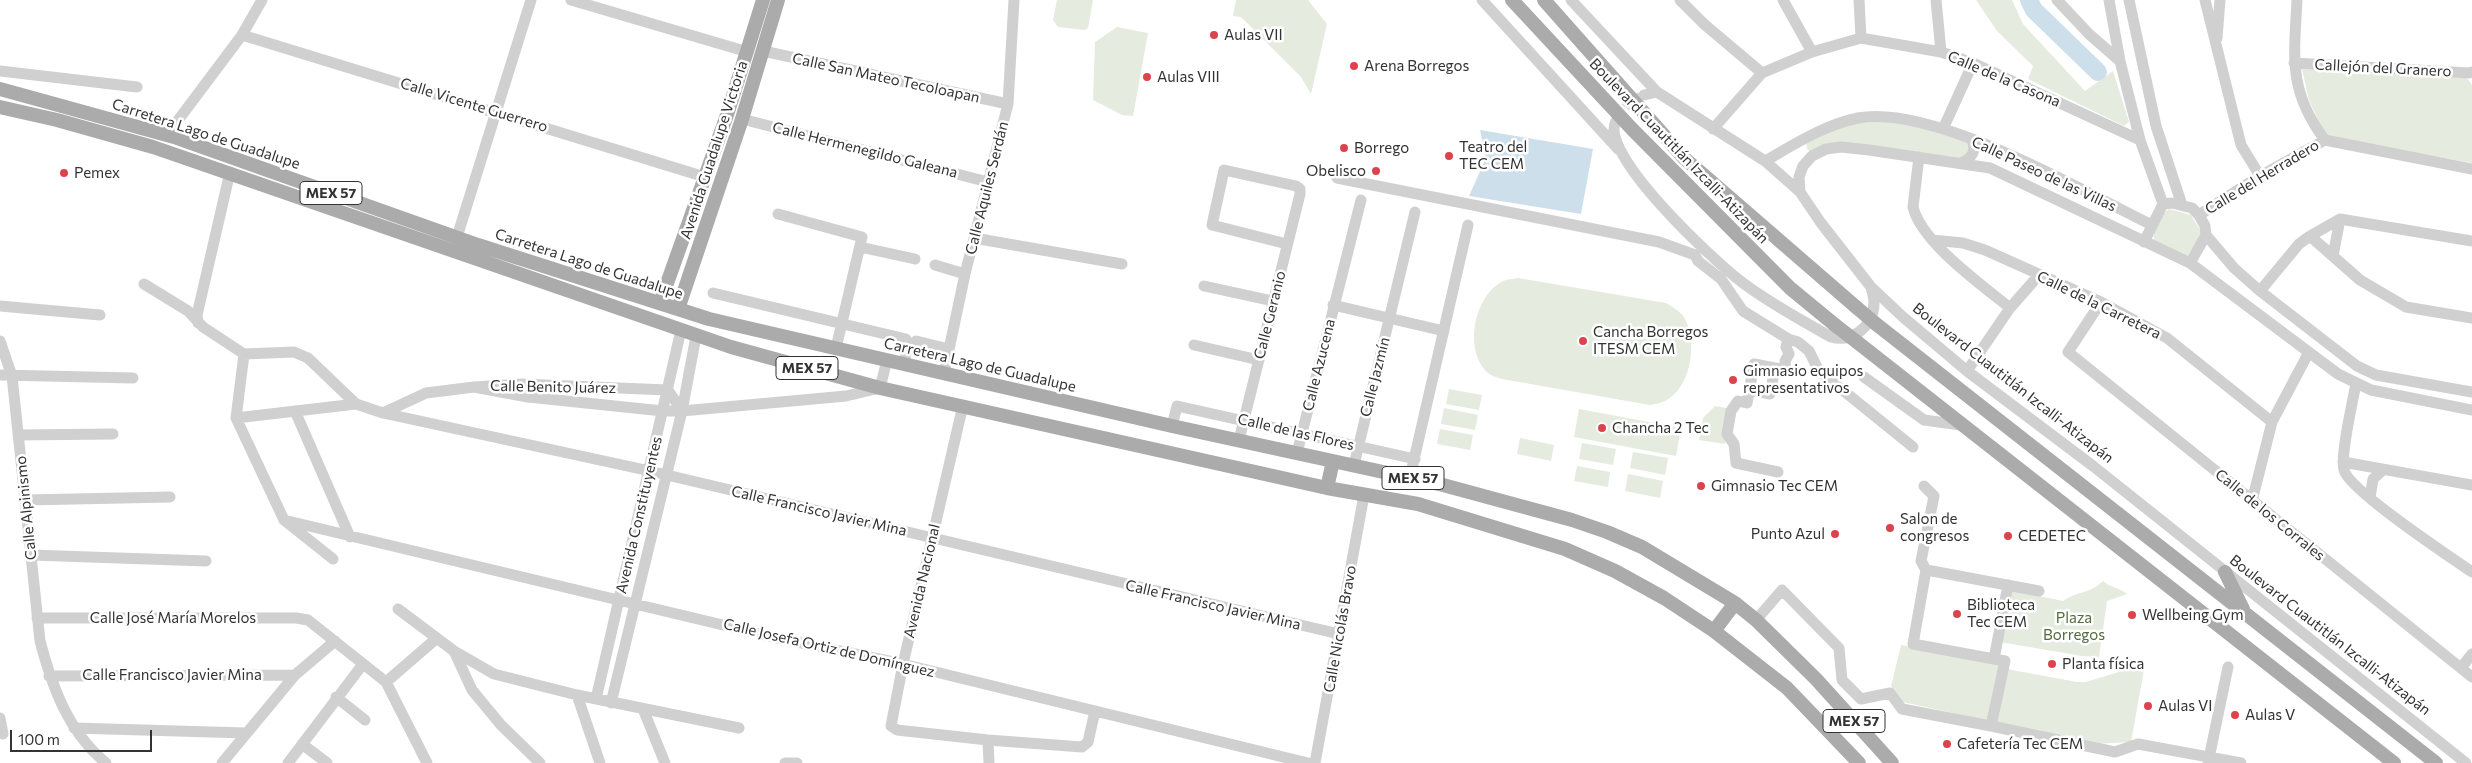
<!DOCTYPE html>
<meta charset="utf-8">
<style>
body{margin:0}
#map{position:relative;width:2472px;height:763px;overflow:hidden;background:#fff;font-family:Commissioner,sans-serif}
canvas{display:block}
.scale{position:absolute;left:10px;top:730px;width:142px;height:22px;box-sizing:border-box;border:2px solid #333;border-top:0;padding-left:6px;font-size:15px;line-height:18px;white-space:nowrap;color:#333;-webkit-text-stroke:4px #fff;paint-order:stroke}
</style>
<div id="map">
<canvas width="2472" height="763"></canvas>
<div class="scale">100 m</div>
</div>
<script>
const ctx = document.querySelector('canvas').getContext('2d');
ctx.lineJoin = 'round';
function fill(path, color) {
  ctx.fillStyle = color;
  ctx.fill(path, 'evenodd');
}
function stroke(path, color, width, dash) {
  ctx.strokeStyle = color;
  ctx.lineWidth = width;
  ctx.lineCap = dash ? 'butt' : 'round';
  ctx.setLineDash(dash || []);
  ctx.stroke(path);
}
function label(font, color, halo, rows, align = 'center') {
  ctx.font = font + ' Commissioner,sans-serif';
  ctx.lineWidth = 5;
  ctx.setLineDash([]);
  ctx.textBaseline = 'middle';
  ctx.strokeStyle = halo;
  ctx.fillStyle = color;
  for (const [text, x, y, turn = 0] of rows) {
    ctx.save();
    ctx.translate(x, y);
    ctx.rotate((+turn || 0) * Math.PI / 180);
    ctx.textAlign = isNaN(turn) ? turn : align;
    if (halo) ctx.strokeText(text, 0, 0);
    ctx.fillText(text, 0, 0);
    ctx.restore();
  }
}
const green = new Path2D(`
 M1057,0h36l-5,28 -3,2 -27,-3 -5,-7z
 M1236,0h72l19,24 -16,70 -10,-17 -60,-60 -8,-1z
 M1976,0h36l11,24 62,67 28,-20 16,51 -5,4 -96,-47 5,-13 -36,-35z
 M1117,27l31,6 -15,83 -11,-1 -29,-15 2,-58z
 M2302,69l165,9 5,7v78l-146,-26 -17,-37z
 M1860,120l45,2 64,21 1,9 -10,8 -115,-16 -33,9 -5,-4 -1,-7z
 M2169,209l22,6 11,18 -17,26 -31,-14c-2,-15 4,-27 15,-36z
 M1518,278l148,25c8,5 16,9 20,18 11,23 5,67 -21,80 -4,2 -10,3 -15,4l-148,-26c-5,-2 -11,-3 -14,-6 -25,-23 -14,-77 15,-92 5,-2 11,-2 15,-3z
 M1449,389l33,6 -3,15 -33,-6z
 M1715,406l16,3 -6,35 -26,-4 4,-22z
 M1444,408l34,7 -3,15 -34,-6z
 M1579,409l102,19 -5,28 -102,-19z
 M1440,429l33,6 -3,15 -33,-6z
 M1520,438l34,7 -3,16 -34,-7z
 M1582,443l34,6 -3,16 -34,-6z
 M1633,452l35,6 -3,17 -35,-7z
 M1577,466l33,6 -2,15 -34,-6z
 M1628,474l35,7 -3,17 -35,-7z
 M2103,581c6,6 17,7 24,13l-20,7 -8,56 -17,-1 -82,-14 10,-52 53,11c16,-11 25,-6 40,-20z
 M1901,645l81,14 30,11 65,12h9l59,-18 -14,78 -38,2 -190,-42 -12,-16z`);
const water = new Path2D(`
 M1480,130l113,19 -12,65 -112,-18 17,-38z`);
const river = new Path2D(`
 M2029,0l5,10 64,62`);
const minorTunnel = new Path2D(`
 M1616,121l12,-16 13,-8`);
const minor = new Path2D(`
 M571,0l177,52
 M1482,0l136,149
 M1571,0l86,92 108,69 35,31 21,31 50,64 32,30 64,54 126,95 373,297
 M1680,0l24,24 58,49
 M1783,0l29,52
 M1859,0l2,38
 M1936,0l5,52
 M2057,0l32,34 31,27
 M2109,0l11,61 20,79 23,64
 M2129,0l27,126 26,79
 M2205,0l36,145 19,31
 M2297,0c-3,58 -9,91 28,140
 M242,35l463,142
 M2217,38l3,-38
 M763,51l245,53
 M2294,63l175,10 3,-1
 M0,71l137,16
 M1644,95l13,-3
 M742,119l246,63
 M1616,121c-19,32 102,144 127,162 28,21 58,37 88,54 21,6 43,-11 43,-34 0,-6 -2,-11 -3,-16
 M1713,129l49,-56 50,-21 49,-14 80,14 32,11 167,77
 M1943,129l30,-66
 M167,135l75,-100 20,-35
 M1919,157l-6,50c8,35 69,78 97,101
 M1765,161c30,-17 59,-36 93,-43 76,-14 224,73 294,107
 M1961,163c11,-5 16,-12 11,-23
 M1337,178l322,64 36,13 3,6 23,18 22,32 47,29
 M1800,192l-1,-15 4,-11 9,-10 14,-7 15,-2 28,3 121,18 200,95 148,111 33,16 101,20
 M2163,204l9,-1 20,5 7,7 6,11 1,9 28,33 26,23 97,75 19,9 96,17
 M778,214l84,23 -26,111
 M2199,215l61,-39 65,-36 147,29
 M2310,236l50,44 46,27 66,11
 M457,237l74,-237
 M974,238l148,26
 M1932,240l31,3 22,7 116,52 66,36 105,84
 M2144,242l19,-38
 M860,247l55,12
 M2333,256l7,-37
 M2190,263l16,-28
 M935,265l30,9
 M144,284l44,27 15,16 41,27 -8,64 48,102 49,39
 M1204,286l69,15
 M2260,291l39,-47 11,-8 30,-17 132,22
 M713,293l193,46 2,5 -4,20
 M2101,302l-33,50 404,325
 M1333,305l111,26
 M0,306l100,9
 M198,323l-1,-8 33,-143
 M0,341l12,35 28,265c12,45 28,91 66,122
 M916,341l33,8
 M1194,345l65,15
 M244,354l50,-2 14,6 48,46
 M1775,368l11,2 -1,-9 4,-7 -3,-7 2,-8 10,3 11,9 10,20 94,76
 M1967,371l43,-63 29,-33
 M944,373l21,-99 43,-170 6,-104
 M0,375l133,3
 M1864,377l60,43 37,5
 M2356,383c-3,18 -16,72 -12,87 4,19 106,87 128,102
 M474,387l54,10 135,14h19l164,-15 34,-8 7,-28
 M1750,390l20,4 5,-26 -21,-4 -7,39 -9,-2 -7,10 -4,23 7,10 2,19 42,9
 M963,405l-60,259 -12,62 6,4 91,10 94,7 6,-5 7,-31
 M295,411l55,126
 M383,413l43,-20 48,-6 47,-3 147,6 14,21
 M236,418l120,-14 27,9 267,58 689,163
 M1172,426l5,-20 238,53
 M18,435l95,-1
 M1239,440l61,-246v-5l-4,-3 -72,-16 -12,55 75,19
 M1297,453l64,-253
 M2343,462l129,23
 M1354,465l61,-253
 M1410,477l58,-252
 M1924,486l10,10 -13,65 5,9
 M2370,498l3,-19 10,-9
 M25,500l145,-3
 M2252,501l20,-79 37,-70
 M284,520l489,117 130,27 405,99
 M31,555l175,6
 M2008,585l-14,74 -81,-15 13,-74 6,1 107,20
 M398,609l56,42 40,23 83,21 162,33
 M37,618h259l12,2 78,62 41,81
 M1756,620l26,-30 57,58 3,32 19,19 29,-6 12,16 89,17 14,-65 -11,-2
 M454,651l18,39 29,35 39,38
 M2461,668l11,-14
 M49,676l246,-1
 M386,682l51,-44
 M577,695l23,68
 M336,697l29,23
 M596,699l85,-369
 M611,703l71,-292 14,-75
 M643,709l22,54
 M0,718l3,16
 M1991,726l124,26 23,-8 103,19
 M74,728l172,5
 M988,740l1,23
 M302,744l25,19
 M222,763l73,-88 40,-34
 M288,763l75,-99
 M785,763h12
 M1315,763l49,-268
 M2208,763l20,-96`);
const major = new Path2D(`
 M1512,0l120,129 158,159 45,37
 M1544,0l140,158 172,149
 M0,89l174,48 304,108 231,74 463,107 271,59 129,35 35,12 35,15 93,56 21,17 60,59 76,84
 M0,107l57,13 96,27 578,200 149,41 447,100 91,16 147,45 50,22 49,27 50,33 73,57 72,75
 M660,303l67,-188 36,-115
 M678,309l64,-190 36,-119
 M1876,324l560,439
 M1857,342l537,421
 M1327,488l6,-27
 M2225,572l18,37
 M1714,631l21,-28`);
const majorBridge = new Path2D(`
 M1856,307l20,17
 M1835,325l22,17`);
const markers = [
 [1214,35,5,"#db434d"],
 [1354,66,5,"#db434d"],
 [1147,77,5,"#db434d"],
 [1344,148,5,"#db434d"],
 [1449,156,5,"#db434d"],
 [1376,171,5,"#db434d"],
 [64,173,5,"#db434d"],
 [1583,341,5,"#db434d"],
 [1733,380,5,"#db434d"],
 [1602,428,5,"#db434d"],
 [1701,486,5,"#db434d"],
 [1890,528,5,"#db434d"],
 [1835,534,5,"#db434d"],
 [2008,536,5,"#db434d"],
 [1957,614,5,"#db434d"],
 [2132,615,5,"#db434d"],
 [2052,664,5,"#db434d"],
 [2148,706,5,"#db434d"],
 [2235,715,5,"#db434d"],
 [1947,744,5,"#db434d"]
];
const shields = [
 [331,193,62],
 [807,368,62],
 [1413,478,62],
 [1854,721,62]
];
const shieldNames = [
 ["MEX 57",331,193],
 ["MEX 57",807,368],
 ["MEX 57",1413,478],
 ["MEX 57",1854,721]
];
const poiNames = [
 ["Aulas VII",1224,35],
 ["Arena Borregos",1364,66],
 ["Aulas VIII",1157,77],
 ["Teatro del",1459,147],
 ["TEC CEM",1459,164],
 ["Borrego",1354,148],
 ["Obelisco",1366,171,"right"],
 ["Pemex",74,173],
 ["Cancha Borregos",1593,332],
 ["ITESM CEM",1593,349],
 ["Gimnasio equipos",1743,371],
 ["representativos",1743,388],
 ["Chancha 2 Tec",1612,428],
 ["Gimnasio Tec CEM",1711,486],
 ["Salon de",1900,519],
 ["congresos",1900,536],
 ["Punto Azul",1825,534,"right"],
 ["CEDETEC",2018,536],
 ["Biblioteca",1967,605],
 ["Tec CEM",1967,622],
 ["Wellbeing Gym",2142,615],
 ["Planta física",2062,664],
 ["Aulas VI",2158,706],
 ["Aulas V",2245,715],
 ["Cafetería Tec CEM",1957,744]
];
const streetNames = [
 ["Callejón del Granero",2383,68,3],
 ["Calle San Mateo Tecoloapan",886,78,12],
 ["Calle de la Casona",2004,79,23],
 ["Calle Vicente Guerrero",474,105,17],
 ["Carretera Lago de Guadalupe",206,134,18],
 ["Avenida Guadalupe Victoria",714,150,-72],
 ["Calle Hermenegildo Galeana",865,150,14],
 ["Boulevard Cuautitlán Izcalli-Atizapán",1679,151,46],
 ["Calle Paseo de las Villas",2044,174,25],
 ["Calle del Herradero",2262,177,-31],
 ["Calle Aquiles Serdán",987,188,-76],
 ["Carretera Lago de Guadalupe",589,264,18],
 ["Calle de la Carretera",2099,305,26],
 ["Calle Geranio",1270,315,-76],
 ["Carretera Lago de Guadalupe",980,365,13],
 ["Calle Azucena",1319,365,-76],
 ["Calle Jazmín",1375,377,-76],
 ["Boulevard Cuautitlán Izcalli-Atizapán",2013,383,38],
 ["Calle Benito Juárez",553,387,1],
 ["Calle de las Flores",1296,432,13],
 ["Calle Alpinismo",26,508,-96],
 ["Calle Francisco Javier Mina",819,511,13],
 ["Avenida Constituyentes",639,515,-77],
 ["Calle de los Corrales",2270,515,39],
 ["Avenida Nacional",922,581,-77],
 ["Calle Francisco Javier Mina",1213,605,13],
 ["Calle José María Morelos",173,618],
 ["Calle Nicolás Bravo",1340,629,-80],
 ["Boulevard Cuautitlán Izcalli-Atizapán",2330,635,38],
 ["Calle Josefa Ortiz de Domínguez",829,648,13],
 ["Calle Francisco Javier Mina",172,675]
];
const parkNames = [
 ["Plaza",2074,618],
 ["Borregos",2074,635]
];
fill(green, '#e5ebdf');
fill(water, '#cddfea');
stroke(river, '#cddfea', 18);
stroke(minorTunnel, '#d6d6d6', 11, [11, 5.5]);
stroke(minor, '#d0d0d0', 11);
stroke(major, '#ababab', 14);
stroke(majorBridge, '#ababab', 14);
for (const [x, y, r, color] of markers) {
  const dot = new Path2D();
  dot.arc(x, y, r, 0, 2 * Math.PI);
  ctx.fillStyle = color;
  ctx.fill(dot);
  stroke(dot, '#fff', 2);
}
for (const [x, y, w] of shields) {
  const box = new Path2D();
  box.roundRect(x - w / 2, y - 11.5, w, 23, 4);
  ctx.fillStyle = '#fff';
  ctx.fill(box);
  stroke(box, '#333', 1);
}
label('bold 14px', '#333', null, shieldNames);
label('15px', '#333', '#fff', poiNames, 'left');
label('15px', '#333', '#fff', streetNames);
label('15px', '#556c42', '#fff', parkNames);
</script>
